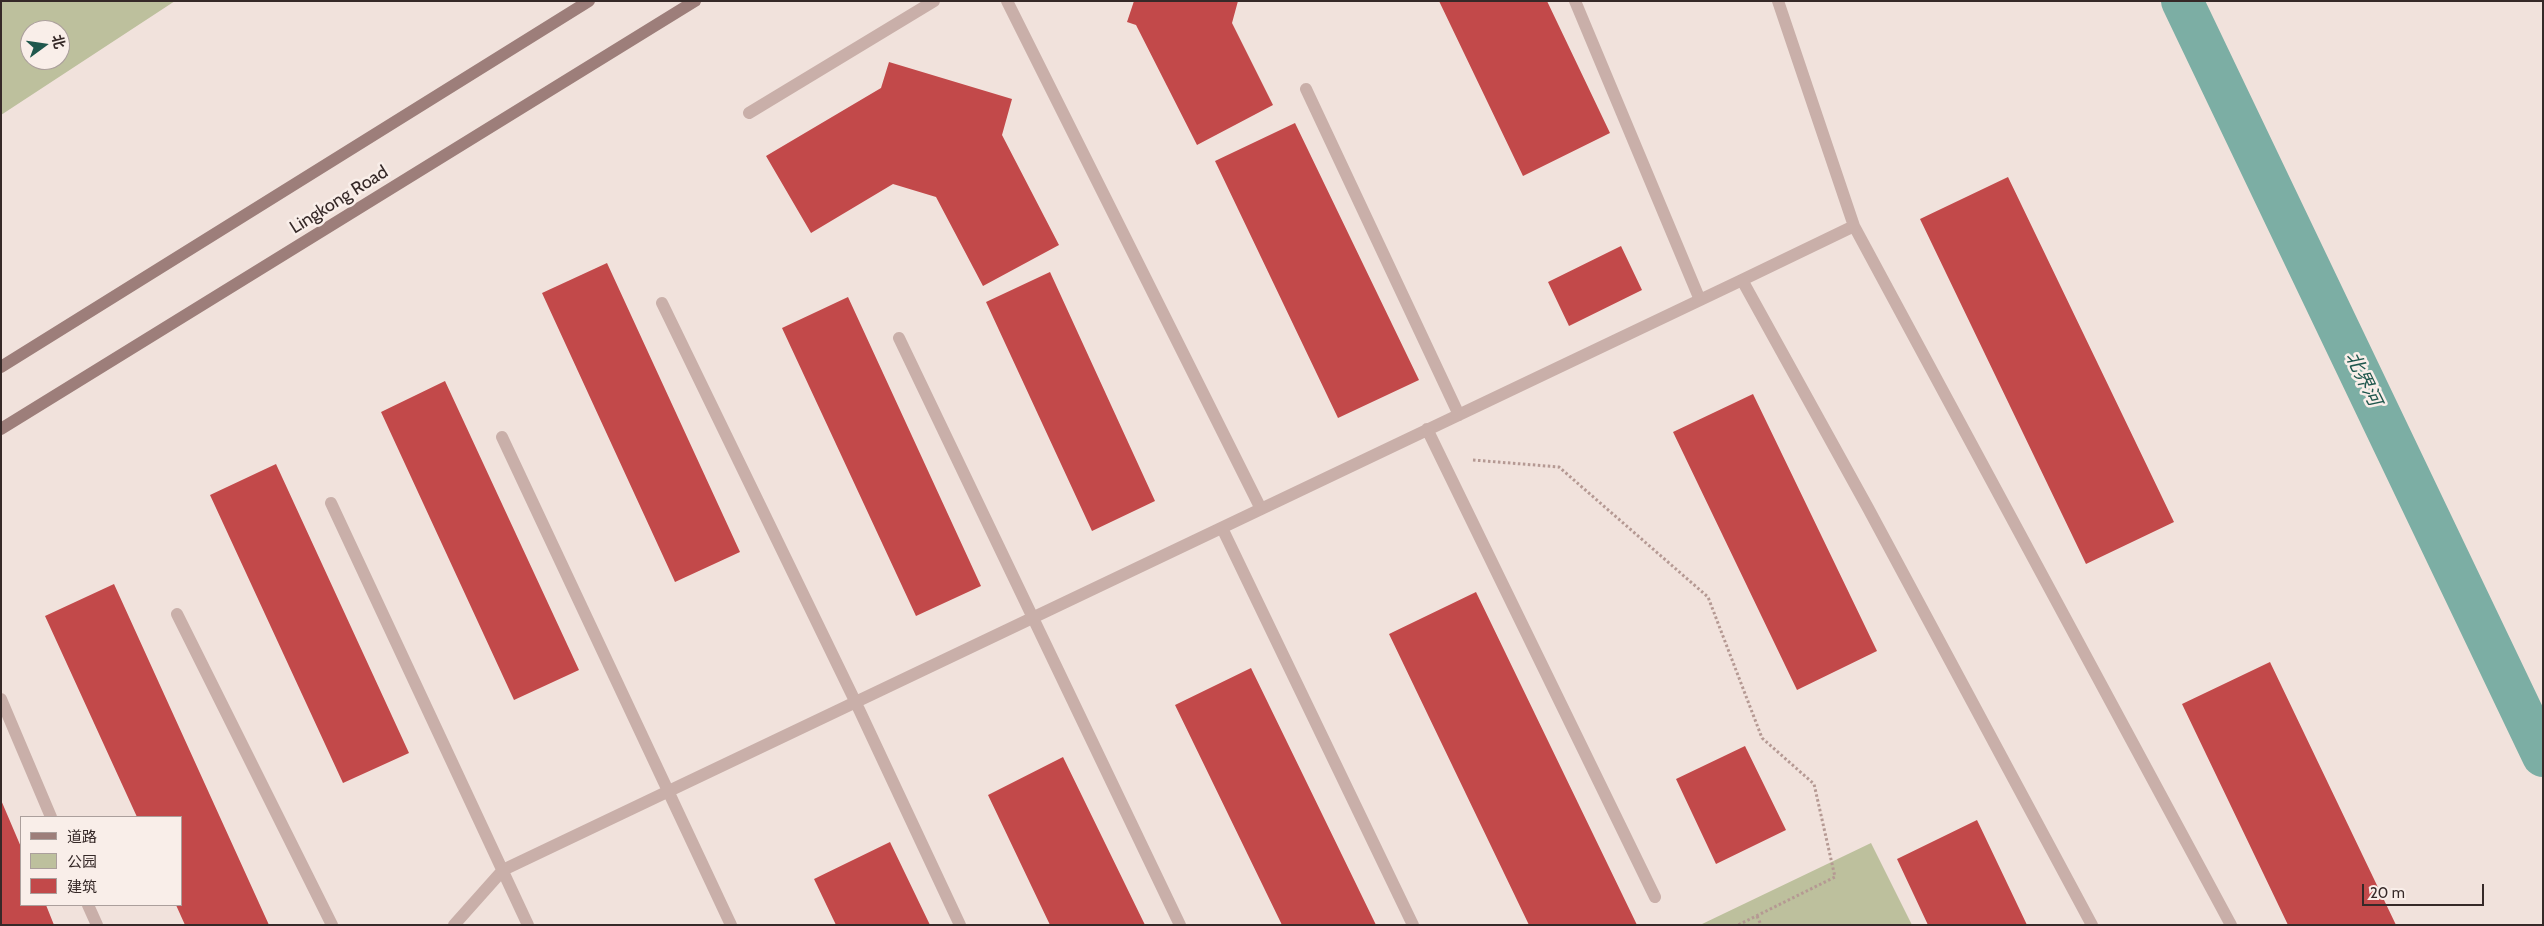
<!DOCTYPE html>
<meta charset="utf-8">
<style>
body{margin:0}
#map{position:relative;width:2544px;height:926px;overflow:hidden;background:#f1e2dc;font-family:Cabin,"Noto Sans SC",sans-serif}
canvas{display:block}
.frame{position:absolute;inset:0;border:2px solid #362928;pointer-events:none}
.legend{position:absolute;left:20px;top:816px;width:162px;height:90px;box-sizing:border-box;background:#f9eee9;border:1px solid #ab9f9c;margin:0;padding:6px 9px;list-style:none;font-size:15px;color:#362928}
.legend li{display:flex;align-items:center;gap:10px;height:25px}
.legend b{width:25px;border:1px solid #ab9f9c}
.north{position:absolute;left:20px;top:20px;width:50px;height:50px;box-sizing:border-box;background:#f9eee9;border:1px solid #ab9f9c;border-radius:50%;rotate:76deg;font-size:14px;font-weight:700;line-height:20px;text-align:center;color:#362928}
.north::after{content:'';display:block;margin:auto;width:18px;height:22px;background:#1f574d;clip-path:polygon(50% 0,100% 100%,50% 72%,0 100%)}
.scale{position:absolute;left:2362px;top:884px;width:122px;height:22px;box-sizing:border-box;border:2px solid #362928;border-top:0;padding-left:6px;font-size:15px;line-height:18px;white-space:nowrap;color:#362928;-webkit-text-stroke:4px #f9eee9;paint-order:stroke}
</style>
<div id="map">
<canvas width="2544" height="926"></canvas>
<div class="frame"></div>
<ul class="legend">
<li><b style="height:6px;background:#9d7e7a"></b>道路</li>
<li><b style="height:14px;background:#bdc09d"></b>公园</li>
<li><b style="height:14px;background:#c2494a"></b>建筑</li>
</ul>
<div class="north">北</div>
<div class="scale">20 m</div>
</div>
<script>
const ctx = document.querySelector('canvas').getContext('2d');
ctx.lineJoin = 'round';
function fill(path, color) {
  ctx.fillStyle = color;
  ctx.fill(path, 'evenodd');
}
function stroke(path, color, width, dash) {
  ctx.strokeStyle = color;
  ctx.lineWidth = width;
  ctx.lineCap = dash ? 'butt' : 'round';
  ctx.setLineDash(dash || []);
  ctx.stroke(path);
}
function label(font, color, halo, rows, align = 'center') {
  ctx.font = font + ' Cabin,"Noto Sans SC",sans-serif';
  ctx.lineWidth = 5;
  ctx.setLineDash([]);
  ctx.textBaseline = 'middle';
  ctx.strokeStyle = halo;
  ctx.fillStyle = color;
  for (const [text, x, y, turn = 0] of rows) {
    ctx.save();
    ctx.translate(x, y);
    ctx.rotate((+turn || 0) * Math.PI / 180);
    ctx.textAlign = isNaN(turn) ? turn : align;
    if (halo) ctx.strokeText(text, 0, 0);
    ctx.fillText(text, 0, 0);
    ctx.restore();
  }
}
const green = new Path2D(`
 M1,1h174l-174,114zM30,30h30v30h-30z
 M1871,843l41,82h-212z`);
const canal = new Path2D(`
 M2182,1l361,755`);
const building = new Path2D(`
 M1134,1h104l-6,22 41,82 -76,40 -61,-120 -9,-3z
 M1439,1h108l63,132 -87,43z
 M889,62l123,37 -10,36 57,110 -76,41 -47,-89 -43,-13 -82,49 -45,-77 115,-68z
 M1295,123l124,257 -81,38 -123,-257z
 M2008,177l166,345 -88,42 -166,-345z
 M1621,246l21,44 -73,36 -21,-44z
 M607,263l133,289 -65,30 -133,-289z
 M1050,272l105,229 -63,30 -106,-229z
 M848,297l133,289 -65,30 -134,-288z
 M445,381l134,289 -65,30 -133,-288z
 M1753,394l124,257 -80,39 -124,-258z
 M276,464l133,289 -66,30 -133,-288z
 M114,584l155,341h-84l-9,-20h5v-88h-44l-92,-201z
 M1476,592l161,333h-108l-140,-291z
 M2270,662l126,263h-108l-106,-221z
 M1251,668l125,257h-94l-107,-220z
 M1745,746l41,84 -70,34 -40,-85z
 M1063,757l82,168h-95l-62,-130z
 M1,800l20,47v58h25l8,20h-53z
 M1977,820l50,105h-99l-31,-66z
 M890,842l40,83h-94l-22,-46z`);
const path = new Path2D(`
 M1473,460l86,7 149,130 54,141 52,46 21,93 -97,48
 M1757,916l4,9`);
const lane = new Path2D(`
 M1007,1l254,508
 M1575,1l125,299
 M1778,1l76,225
 M1306,89l153,326
 M749,113l185,-112
 M1742,280l112,-54 377,699
 M662,303l194,400 104,222
 M899,338l281,587
 M1427,429l228,468
 M502,437l229,488
 M331,503l197,422
 M1222,528l191,397
 M177,614l155,311
 M1,699l50,118
 M88,905l9,20
 M454,925l49,-55 1239,-590 126,228 224,417`);
const secondary = new Path2D(`
 M1,367l588,-366
 M1,429l694,-428`);
const streetNames = [
 ["Lingkong Road",339,200,-32]
];
const waterNames = [
 ["北界河",2363,379,64]
];
fill(green, '#bdc09d');
stroke(canal, '#7caea4', 42);
fill(building, '#c2494a');
stroke(path, '#b59993', 3, [2.5, 2.5]);
stroke(lane, '#c9afa9', 12);
stroke(secondary, '#9d7e7a', 12);
label('18px', '#362928', '#f9eee9', streetNames);
label('italic 19px', '#1f574d', '#f9eee9', waterNames);
</script>
